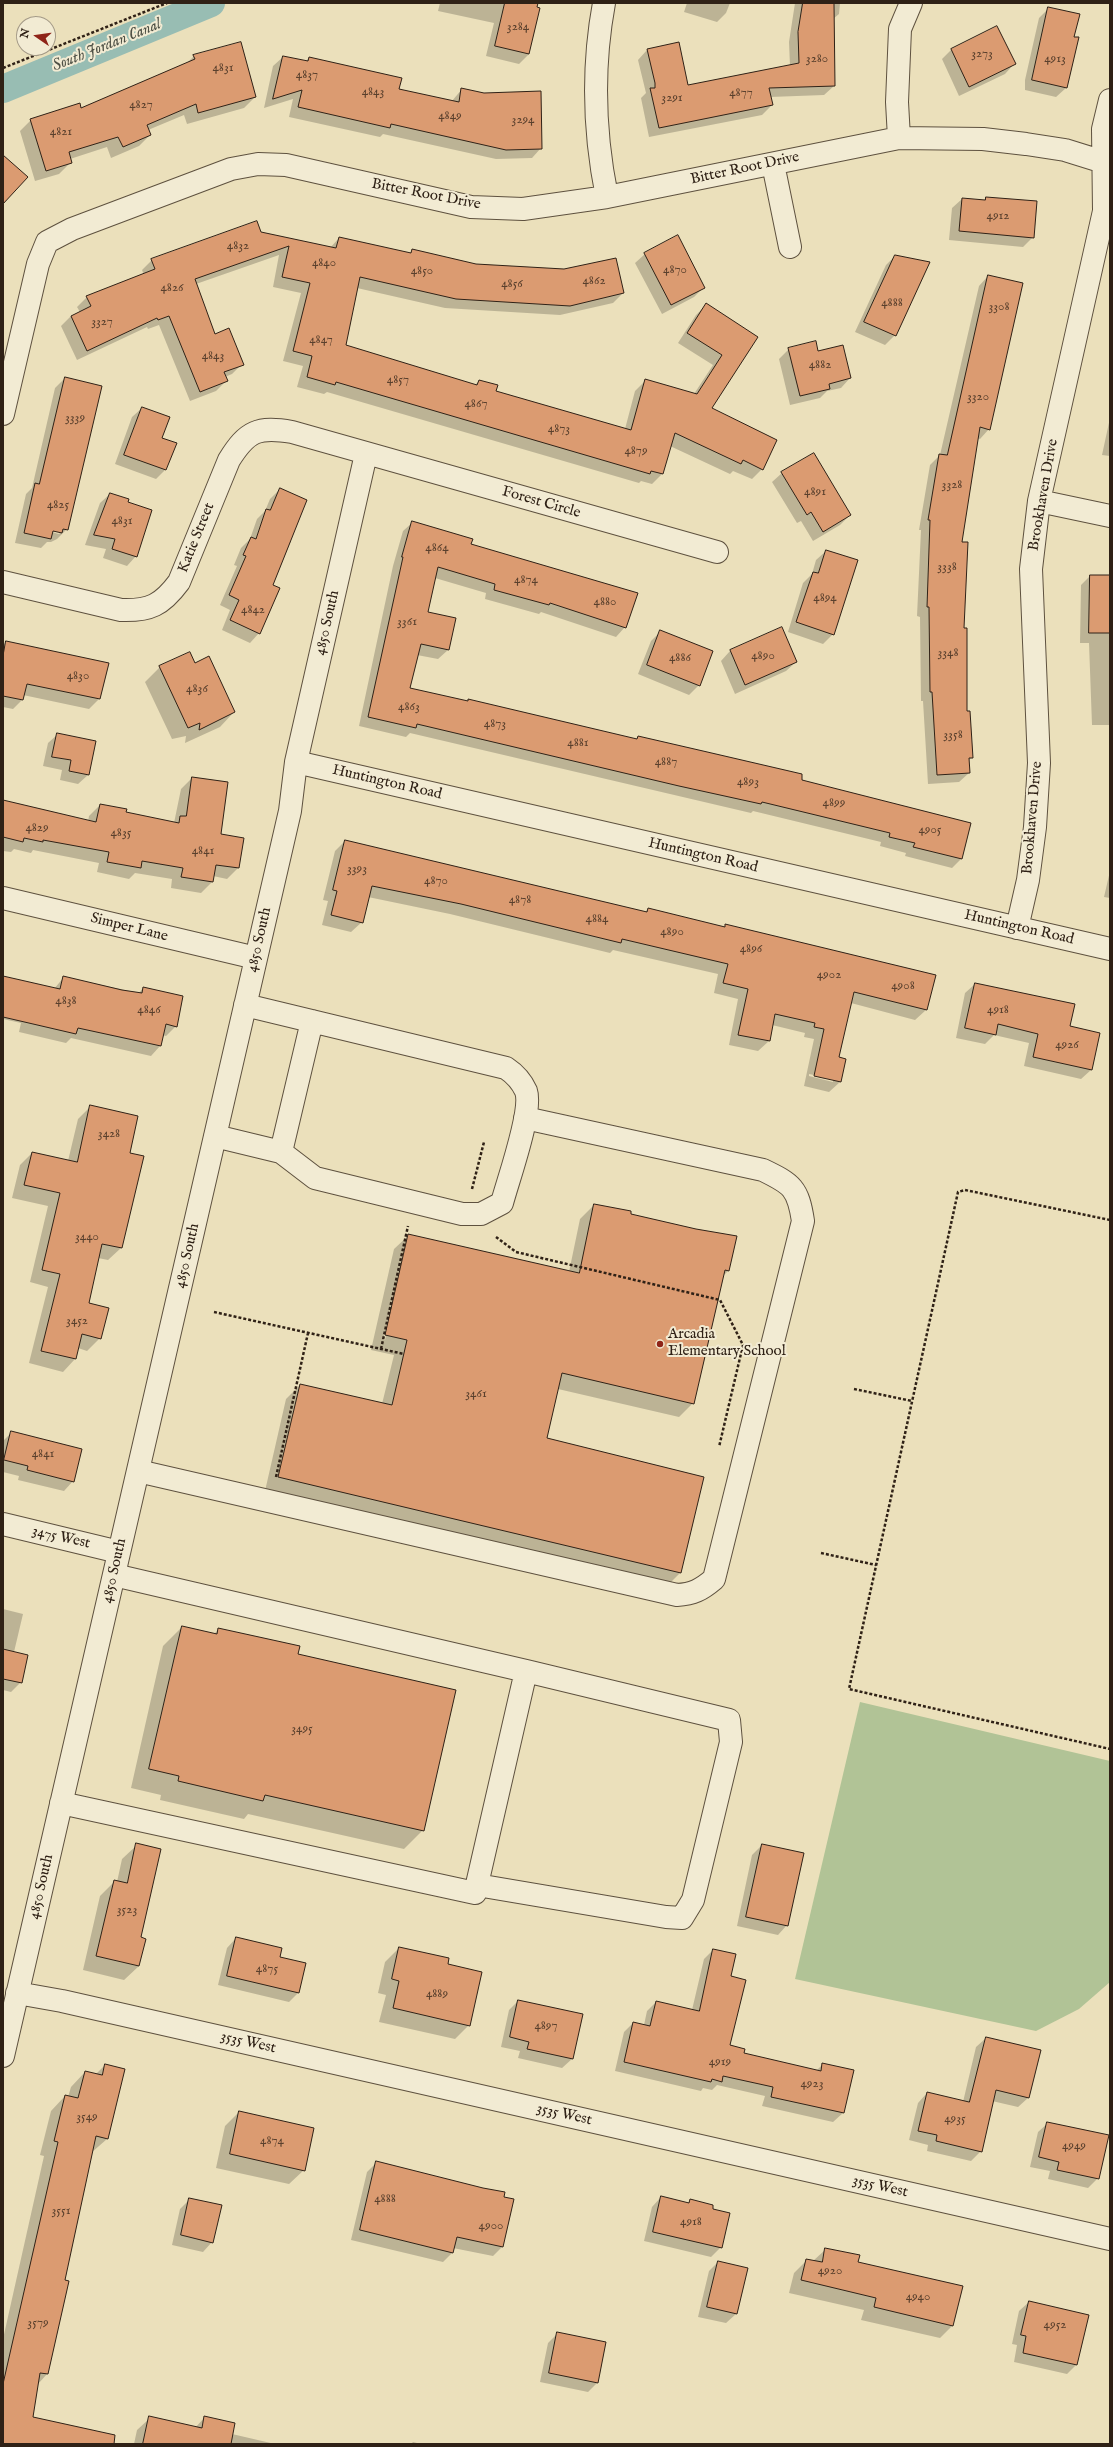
<!DOCTYPE html>
<style>
body{margin:0}
#map{position:relative;width:1113px;height:2447px;overflow:hidden;background:#ebe0bb;font-family:"IM FELL English",serif}
canvas{display:block}
.frame{position:absolute;inset:0;border:4px solid #2f2116;pointer-events:none}
.north{position:absolute;left:16px;top:16px;width:40px;height:40px;box-sizing:border-box;background:#f2ebd3;border:1px solid #a49a87;border-radius:50%;rotate:283deg;font-size:11px;font-weight:700;line-height:16px;text-align:center;color:#2f2116}
.north::after{content:'';display:block;margin:auto;width:14px;height:18px;background:#8f2418;clip-path:polygon(50% 0,100% 100%,50% 72%,0 100%)}
</style>
<div id="map">
<canvas width="1113" height="2447"></canvas>
<div class="frame"></div>
<div class="north">N</div>
</div>
<script>
const ctx = document.querySelector('canvas').getContext('2d');
ctx.lineJoin = 'round';
function fill(path, color) {
  ctx.fillStyle = color;
  ctx.fill(path, 'evenodd');
}
function stroke(path, color, width, dash) {
  ctx.strokeStyle = color;
  ctx.lineWidth = width;
  ctx.lineCap = dash ? 'butt' : 'round';
  ctx.setLineDash(dash || []);
  ctx.stroke(path);
}
function label(font, color, halo, rows, align = 'center') {
  ctx.font = font + ' "IM FELL English",serif';
  ctx.lineWidth = 4;
  ctx.setLineDash([]);
  ctx.textBaseline = 'middle';
  ctx.strokeStyle = halo;
  ctx.fillStyle = color;
  for (const [text, x, y, turn = 0] of rows) {
    ctx.save();
    ctx.translate(x, y);
    ctx.rotate((+turn || 0) * Math.PI / 180);
    ctx.textAlign = isNaN(turn) ? turn : align;
    if (halo) ctx.strokeText(text, 0, 0);
    ctx.fillText(text, 0, 0);
    ctx.restore();
  }
}
const green = new Path2D(`
 M860,1702l250,59v221l-31,27 -43,22 -241,-52z`);
const shadow = new Path2D(`
 M440,3h97l-1,5 3,1 -10,45 -10,10 -33,-8 8,-33 -56,-12z
 M687,3h43l-4,10 -9,9 -33,-10z
 M795,3h45l-1,11 -6,5 1,67 -10,9 -54,2 2,8 -10,10 -113,22 -8,-39 5,-5 -8,-33 9,-10 40,36 103,-20 -1,-24z
 M1049,8l24,30h5l-12,50 -10,9 -31,-7v-10l14,-62z
 M951,50l63,14 -9,10 -46,22 -17,-37z
 M194,56l61,41 -11,11 -57,16 -3,-9 -36,15 2,5 -11,11 -28,12 -4,-11 -37,12 1,3 -12,12 -24,7 -15,-50 11,-11 50,-10 104,-45z
 M283,57l22,5 4,-4 89,31 54,12 10,-12 79,59 -9,10 -36,1 -113,-25 -3,3 -91,-20 4,-18 -29,9 9,-42z
 M986,198l47,39 -10,10 -74,-7 3,-32 10,-9 21,2z
 M260,233l70,15 9,-10 70,16 4,-4 63,15 147,28 -10,10 -53,12 -115,-7 -88,-20 -12,58 130,39 4,-4 16,11 130,37 10,-38 10,-10 49,13 19,-29 -35,-22 18,-28 10,-10 51,32 -47,72 52,60 -10,10 -19,-8 -3,3 -60,-28 -8,28 -10,10 -11,-3 -2,2 -312,-91 -3,2 -27,-7 6,-21 -20,-5 18,-68 -28,-6 6,-32 -83,29 19,51 27,29 -10,10 -7,3 1,4 -10,10 -26,10 -31,-76 -11,4 -1,-2 -70,33 -16,-34 10,-10 9,-4 -3,-5 10,-10 57,-22 -2,-5 10,-10z
 M645,254l59,33 -10,10 -32,17 -27,-51z
 M895,256v79l-10,10 -30,-13 31,-67z
 M988,276l1,153 -9,10 -3,-1 -17,105 6,169 6,45 -4,4 1,12 -10,9 -31,2 -5,-83h-2l-1,-84 -3,-1 4,-86h-2l11,-65 10,-10 39,-169z
 M789,349l29,3 32,26 -9,10 -14,3 -7,7 -30,7 -11,-46z
 M65,378l2,151 -10,10 -6,3h-4l-6,6 -26,-5 11,-49 6,-6 23,-100zM48,529l13,3 -2,2 -11,-3z
 M142,408l19,30 14,5 -10,27 -9,9 -41,-15 17,-47z
 M1110,418v38l-8,-1z
 M782,473l68,42 -10,10 -27,16 -12,-20 -4,2 -25,-41z
 M280,489l9,51 2,1 -19,45 -13,47 -9,10 -28,-13 8,-20 -10,-5 17,-39 -3,-1 7,-17 9,-9 7,-20 8,-8 5,-12z
 M110,494l17,9 9,53 -9,10 -24,-8 3,-9 -21,-4 15,-42z
 M413,522l57,23 155,82 -9,10 -75,-25 -2,2 -54,-15 1,-6 -51,-15 -8,35 21,37 -10,9 -21,-4 -8,34 58,13 2,-2 167,40 3,-3 161,44 161,78 -9,9 -47,-12 1,-3 -26,-7 1,-4 -128,-31 -2,2 -341,-80 -4,4 -47,-11 34,-160 10,-35z
 M826,551l7,83 -10,10 -35,-12 15,-49 9,-9 4,-14z
 M1090,576h20v149h-18l-3,-82h-9l1,-58z
 M781,629l15,33 -10,9 -51,23 -14,-33 9,-10z
 M660,632l39,53 -10,10 -51,-21 13,-33z
 M6,642l101,22 -8,35 -10,10 -66,-14 -1,5 -9,9 -10,-2v-62z
 M190,653l5,11 39,48 -14,15 -35,16 1,-7 -14,3 -27,-57 15,-15z
 M58,734l30,41 -10,9 -18,-4 2,-10 -19,-4 5,-23z
 M192,778l46,90 -11,11 -14,-3 -1,6 -11,11 -30,-5 1,-9 -37,-6 -6,6 -32,-7 2,-9 -66,-13 -2,3 -17,-4 -3,3 -8,-1v-49l85,20 1,-6 11,-11 25,8 49,10 7,-34z
 M345,841l300,71 3,-3 76,18 2,-1 208,50 -8,34 -11,10 -64,-17 -13,55 2,24 -11,10 -25,-6 10,-47 -10,-2 1,-4 -33,-8 -3,16 -11,10 -29,-6 9,-46 -24,-6 4,-19 -105,-24 -3,3 -160,-39 -82,-17 -6,25 -11,10 -29,-7 6,-24 -5,-1 12,-49zM809,1074l24,5v3l-24,-6z
 M1110,871v27l-6,-1z
 M3,977l51,12 10,-12 75,16 4,-5 33,38 -10,10 -4,-1 -2,11 -9,10 -80,-18 -5,5 -47,-11 2,-9 -18,-4z
 M975,984l94,43 22,43 -10,9 -57,-13 5,-23 -35,-8 -9,9 -29,-6 9,-45z
 M91,1106l38,48 -8,94 -13,12 -10,-2 -10,45 12,35 -13,13 -9,-3 -3,11 -12,13 -34,-9 19,-76 -18,-5 18,-76 -36,-8 8,-33 12,-12 36,8 10,-42z
 M594,1205l102,25 40,7 -8,34 -6,6 -29,126 -14,14 -121,-28 -12,50 135,133 -15,15 -401,-96 21,-92 14,-14 82,19 12,-49 -23,-5 23,-101 15,-14 160,37 11,-53zM404,1250h2l-21,90h-2z
 M12,1432l61,49 -9,10 -46,-11 1,-4 -16,-4v-31z
 M3,1609l20,5 -9,38 7,30 -10,10 -8,-2z
 M182,1627l32,7 5,-5 78,26 126,175 -19,19 -156,-35 -4,5 -84,-19 1,-5 -30,-7 32,-142z
 M137,1845l3,93 -1,28 -15,14 -41,-10 17,-74 15,-15 2,1 5,-23z
 M762,1845l25,80 -9,10 -41,-9 15,-71z
 M236,1938l42,20 21,34 -10,10 -71,-17 9,-37z
 M399,1948l48,16 22,61 -14,14 -76,-17 7,-27 -8,-2 7,-31z
 M713,1950l17,27 -1,69 14,8 73,17 7,-7 29,7 -9,42 -10,9 -71,-16 3,-10 -48,-11 -5,5 -9,-2 -2,3 -86,-20 9,-39 9,-9 11,2 3,-14 9,-9 36,8 12,-51z
 M518,2001l64,14 -10,44 -10,9 -44,-10 2,-7 -19,-4 8,-37z
 M986,2038l42,60 -10,9 -26,-6 -11,50 -10,10 -44,-10 1,-6 -19,-5 9,-37 9,-10 36,9 13,-55z
 M105,2065l2,74 -16,14 -27,128 4,1 -21,92 -9,10 -6,33 74,27h-103v-105l41,-183 -4,-1 11,-44 14,-15 3,1 3,-10 14,-15 10,3z
 M239,2112l65,58 -15,14 -73,-16 9,-42z
 M1048,2123l50,55 -10,10 -40,-9 2,-8 -20,-4 8,-35z
 M376,2163l127,35 -1,49 -9,9 -40,-8 -1,5 -9,9 -92,-22 16,-68z
 M661,2197l26,7 4,-4 30,47 -10,10 -67,-16 8,-34z
 M190,2199l22,43 -9,10 -31,-7 8,-36z
 M826,2249l31,14 96,62 -13,13 -79,-18 3,-10 -75,-17 5,-20 13,-13 6,1z
 M718,2262l18,52 -10,9 -28,-6 11,-46z
 M1029,2302l47,63 -9,9 -53,-12 3,-17 -5,-1 7,-33z
 M558,2333l40,49 -10,10 -48,-10 8,-39z
 M205,2417l27,17 43,10h-141l3,-14 13,-12 45,10z
 M413,2442l8,2h-10z`);
const canal = new Path2D(`
 M3,89l208,-86`);
const building = new Path2D(`
 M505,3h33l-1,4 3,1 -11,46 -34,-8z
 M803,3h31l1,83 -66,2 4,17 -114,23 -9,-40h5v-5l-8,-34 32,-7 9,43 111,-22 -1,-31z
 M1048,7l32,7 -6,23h5l-12,51 -35,-8z
 M997,26l19,38 -47,23 -18,-38z
 M241,42l15,55 -58,16 -2,-9 -49,21 4,10 -28,12 -5,-10 -49,15 3,11 -26,8 -16,-52 50,-16 1,5 114,-49 -2,-4z
 M283,56l25,5 1,-4 93,21 -3,11 60,13 2,-14 23,5 57,-2 1,58 -36,1 -115,-26 -1,4 -92,-21 4,-17 -29,9z
 M3,155l25,22 -25,27z
 M986,197l51,4 -3,37 -75,-7 3,-33 23,2z
 M257,221l4,11 75,16 3,-11 72,16 1,-4 64,15 88,5 52,-11 8,35 -54,13 -114,-7 -96,-22 -14,68 131,40 2,-5 19,5 -2,6 135,39 14,-51 52,15 25,-39 -35,-22 19,-30 52,34 -46,71 65,32 -14,30 -20,-10 -2,4 -66,-31 -12,41 -12,-3 -1,3 -314,-92 -1,3 -28,-8 5,-21 -19,-5 17,-68 -28,-6 7,-31 -94,33 20,55 14,-6 15,37 -20,7 4,9 -28,11 -31,-76 -11,4 -1,-2 -70,33 -16,-35 20,-10 -5,-10 69,-27 -4,-10z
 M678,235l27,53 -34,17 -27,-52z
 M895,255l35,7 -34,74 -32,-14z
 M988,275l35,8 -33,147 -10,-3 -18,115h6l-4,86h3v83h3l3,47h-4l1,15 -33,2 -5,-83h-2l-1,-85h-2l3,-87h-2l11,-66 8,1z
 M816,341l2,10 25,-6 8,33 -22,6 1,5 -30,7 -12,-48z
 M65,377l37,9 -34,144 -5,-1 -1,4 -9,-2 -2,8 -27,-6 11,-50 4,1z
 M142,407l28,10 -8,21 15,5 -11,27 -42,-15z
 M814,453l37,62 -28,17 -12,-20 -4,3 -26,-43z
 M280,488l27,12 -34,85 7,3 -20,46 -30,-14 9,-20 -10,-5 17,-39 -3,-1 8,-18 5,2 10,-30 4,1z
 M110,493l19,6 -1,3 24,8 -15,47 -25,-8 3,-10 -21,-4z
 M412,521l61,18 -2,5 167,49 -12,35 -76,-25 -1,2 -55,-15 1,-6 -57,-17 -10,45 28,6 -7,32 -28,-6 -11,44 58,13v-2l169,40 1,-3 65,15 99,23v6l169,43 -9,36 -49,-12 2,-4 -26,-6 1,-4 -128,-31 -1,2 -82,-18 -262,-62 -1,4 -48,-11 35,-160h-1z
 M826,550l32,10 -24,75 -38,-13 17,-50 5,1z
 M1090,575h20v58h-21z
 M782,627l15,35 -52,23 -15,-35z
 M660,630l53,21 -13,35 -53,-21z
 M6,641l103,22 -9,36 -73,-15 -4,16 -20,-4v-40z
 M190,652l5,11 14,-7 26,56 -36,18 1,-7 -12,5 -29,-62z
 M57,733l39,8 -7,34 -20,-4 2,-11 -19,-3z
 M192,777l36,5 -7,52 23,4 -5,30 -23,-3 -3,17 -32,-5 2,-9 -41,-7 -1,7 -34,-6 2,-10 -66,-12v2l-19,-4 -1,4 -20,-5v-37l93,22 4,-18 27,5 -1,3 53,11 1,-7h6z
 M345,840l302,72 1,-4 77,19v-3l211,51 -9,35 -73,-18 -15,65 7,2 -5,23 -27,-6 10,-47 -10,-2 1,-4 -40,-9 -5,27 -32,-6 10,-46 -25,-6 5,-19 -106,-25 -1,4 -160,-39 -89,-18 -9,37 -32,-8 6,-24 -4,-1z
 M3,976l57,13 3,-13 59,14 20,3 1,-6 40,9 -6,31 -11,-3 -5,22 -83,-18 -2,6 -73,-17z
 M975,983l100,21 -5,22 30,7 -8,37 -59,-13 5,-23 -40,-10 -2,11 -31,-7z
 M90,1105l48,11 -8,37 14,3 -22,92 -20,-4 -13,59 20,5 -8,31 -19,-5 -6,25 -35,-8 19,-77 -18,-4 18,-77 -36,-8 8,-33 45,10z
 M594,1204l37,7v3l65,15 41,7 -8,35 -4,-1 -31,134 -132,-31 -15,65 157,39 -23,96 -403,-96 22,-93 92,21 15,-65 -22,-5 23,-101 171,39z
 M11,1431l71,18 -8,33 -47,-12 1,-4 -24,-6z
 M182,1626l35,8 1,-6 82,18 -2,8 158,36 -32,141 -159,-36 -2,6 -85,-20 1,-5 -30,-7z
 M3,1649l25,6 -6,28 -19,-4z
 M136,1843l25,6 -20,88 5,2 -7,27 -43,-10 18,-76 13,3z
 M762,1844l42,9 -16,73 -42,-9z
 M236,1937l46,11 -2,9 26,6 -7,30 -72,-17z
 M399,1947l50,11 -1,6 34,8 -12,54 -77,-18 6,-27 -7,-2z
 M713,1949l23,5 -5,22 15,4 -16,65 15,4 -1,4 77,18 1,-8 32,7 -10,43 -73,-16 2,-10 -50,-11 -1,6 -10,-3 -1,3 -87,-20 9,-40 17,4 6,-25 43,10z
 M518,2000l65,14 -10,45 -46,-10 2,-7 -19,-5z
 M986,2037l55,13 -12,48 -33,-8 -14,62 -46,-11 1,-6 -19,-4 9,-39 42,10z
 M105,2064l20,5 -17,70 -12,-3 -31,144 4,1 -21,93 -8,-1 -7,44 82,18 -1,9h-111v-60l55,-242 -4,-1 11,-46 13,3 7,-27 17,4z
 M239,2111l75,17 -9,43 -75,-17z
 M1047,2122l62,13 -10,44 -42,-9 2,-8 -20,-5z
 M376,2161l107,27 22,4 -1,5 10,2 -11,48 -46,-10 -4,16 -93,-23z
 M661,2196l28,7 1,-4 23,6v4l17,4 -8,35 -69,-16z
 M189,2198l33,7 -9,38 -32,-8z
 M825,2248l35,7 -2,7 105,24 -10,40 -79,-19 2,-9 -75,-18 5,-21 16,3z
 M718,2261l30,7 -11,46 -30,-7z
 M1029,2301l60,14 -12,50 -54,-12 3,-17 -5,-1z
 M557,2332l49,10 -8,41 -49,-10z
 M149,2416l53,12 2,-12 31,7 -4,21h-88z`);
const path = new Path2D(`
 M3,68l164,-65
 M472,1189l12,-47
 M1110,1220l-145,-30 -7,2 -109,497 261,60
 M496,1237l20,15 204,48 23,45 -24,102
 M214,1312l190,42
 M381,1349l27,-123
 M854,1389l58,12
 M276,1477l32,-144
 M821,1553l55,12`);
const minor = new Path2D(`
 M604,3c-12,65 -10,130 3,194
 M899,138l-2,-36 3,-73 11,-26
 M773,164l17,83
 M3,414l35,-150 9,-22 25,-13 159,-60 27,-5 28,1 185,42 52,2 84,-12 292,-59 84,1 43,5 39,6 45,14
 M1039,501l71,15
 M3,582l118,28c29,1 41,-5 58,-28l50,-122c18,-29 29,-34 63,-28l425,120
 M296,762l814,187
 M3,898l253,60
 M1017,928l11,-48 7,-53 4,-64 -8,-194 8,-68 65,-290 -1,-82 7,-29
 M215,1136l66,16 34,26 147,36h19l21,-11c6,-23 31,-92 24,-112 -5,-11 -11,-17 -20,-23l-261,-63
 M281,1152l31,-131
 M138,1471l539,124c16,-1 24,-5 37,-16l89,-358c-5,-33 -11,-37 -40,-51l-238,-52
 M3,1524l116,28
 M61,1803l414,90 51,-222 -412,-96
 M477,1885l189,32 16,1 11,-18 38,-158 -2,-22 -203,-49
 M17,1993l45,8 1048,238
 M3,2056l287,-1245 6,-49 70,-308`);
const markers = [
 [660,1344,4,"#8f2418"]
];
const numberNames = [
 ["3284",518,27],
 ["3273",982,54],
 ["3280",817,59],
 ["4913",1055,59],
 ["4831",223,68],
 ["4837",307,75],
 ["4843",373,92],
 ["4877",741,93],
 ["3291",672,98],
 ["4827",141,105],
 ["4849",450,116],
 ["3294",523,120],
 ["4821",61,132],
 ["4912",998,216],
 ["4832",238,246],
 ["4840",324,263],
 ["4870",675,270],
 ["4850",422,271],
 ["4862",594,281],
 ["4856",512,284],
 ["4826",172,288],
 ["4888",892,303],
 ["3308",999,307],
 ["3327",102,322],
 ["4847",321,340],
 ["4843",213,356],
 ["4882",820,365],
 ["4857",398,380],
 ["3320",978,397],
 ["4867",476,404],
 ["3339",75,418],
 ["4873",559,429],
 ["4879",636,451],
 ["3328",952,485],
 ["4891",815,492],
 ["4825",58,505],
 ["4831",122,521],
 ["4864",437,548],
 ["3338",947,567],
 ["4874",526,580],
 ["4894",825,598],
 ["4880",605,602],
 ["4842",253,610],
 ["3361",407,622],
 ["3348",948,653],
 ["4890",763,656],
 ["4886",680,658],
 ["4830",78,676],
 ["4836",197,689],
 ["4863",409,707],
 ["4873",495,724],
 ["3358",953,735],
 ["4881",578,743],
 ["4887",666,762],
 ["4893",748,782],
 ["4899",834,803],
 ["4829",37,828],
 ["4905",930,830],
 ["4835",121,833],
 ["4841",203,851],
 ["3393",357,869],
 ["4870",436,881],
 ["4878",520,900],
 ["4884",597,919],
 ["4890",672,932],
 ["4896",751,949],
 ["4902",829,975],
 ["4908",903,986],
 ["4838",66,1001],
 ["4846",149,1010],
 ["4918",998,1010],
 ["4926",1067,1045],
 ["3428",109,1134],
 ["3440",87,1237],
 ["3452",77,1321],
 ["3461",476,1394],
 ["4841",43,1454],
 ["3495",302,1729],
 ["3523",127,1910],
 ["4875",267,1969],
 ["4889",437,1994],
 ["4897",546,2026],
 ["4919",720,2062],
 ["4923",812,2084],
 ["3549",87,2117],
 ["4935",955,2119],
 ["4874",272,2141],
 ["4949",1074,2146],
 ["4888",385,2199],
 ["3551",61,2211],
 ["4918",691,2222],
 ["4900",491,2226],
 ["4920",830,2271],
 ["4940",918,2297],
 ["3579",38,2323],
 ["4952",1055,2325]
];
const streetNames = [
 ["Bitter Root Drive",745,169,-12],
 ["Bitter Root Drive",426,195,11],
 ["Brookhaven Drive",1044,495,-80],
 ["Forest Circle",541,503,16],
 ["Katie Street",197,538,-68],
 ["4850 South",328,623,-77],
 ["Huntington Road",387,783,13],
 ["Brookhaven Drive",1033,818,-85],
 ["Huntington Road",703,856,13],
 ["Simper Lane",129,928,14],
 ["Huntington Road",1019,928,13],
 ["4850 South",260,940,-77],
 ["4850 South",188,1256,-77],
 ["3475 West",61,1538,13],
 ["4850 South",115,1571,-77],
 ["4850 South",42,1887,-77],
 ["3535 West",248,2043,13],
 ["3535 West",564,2115,13],
 ["3535 West",880,2187,13]
];
const poiNames = [
 ["Arcadia",668,1335],
 ["Elementary School",668,1352]
];
const waterNames = [
 ["South Jordan Canal",107,46,-22]
];
fill(green, '#b1c396');
fill(shadow, '#0003');
stroke(canal, '#98bdb3', 28);
fill(building, '#db9b71');
stroke(building, '#2f2116', 1);
stroke(minor, '#5e513f', 24);
stroke(path, '#2f2116', 2.5, [3, 2]);
stroke(minor, '#f2ebd3', 22);
for (const [x, y, r, color] of markers) {
  const dot = new Path2D();
  dot.arc(x, y, r, 0, 2 * Math.PI);
  ctx.fillStyle = color;
  ctx.fill(dot);
  stroke(dot, '#f2ebd3', 1.5);
}
label('13px', '#5a402d', null, numberNames);
label('15px', '#2f2116', '#f2ebd3', streetNames);
label('15px', '#2f2116', '#f2ebd3', poiNames, 'left');
label('italic 16px', '#4e5045', '#f2ebd3', waterNames);
</script>
